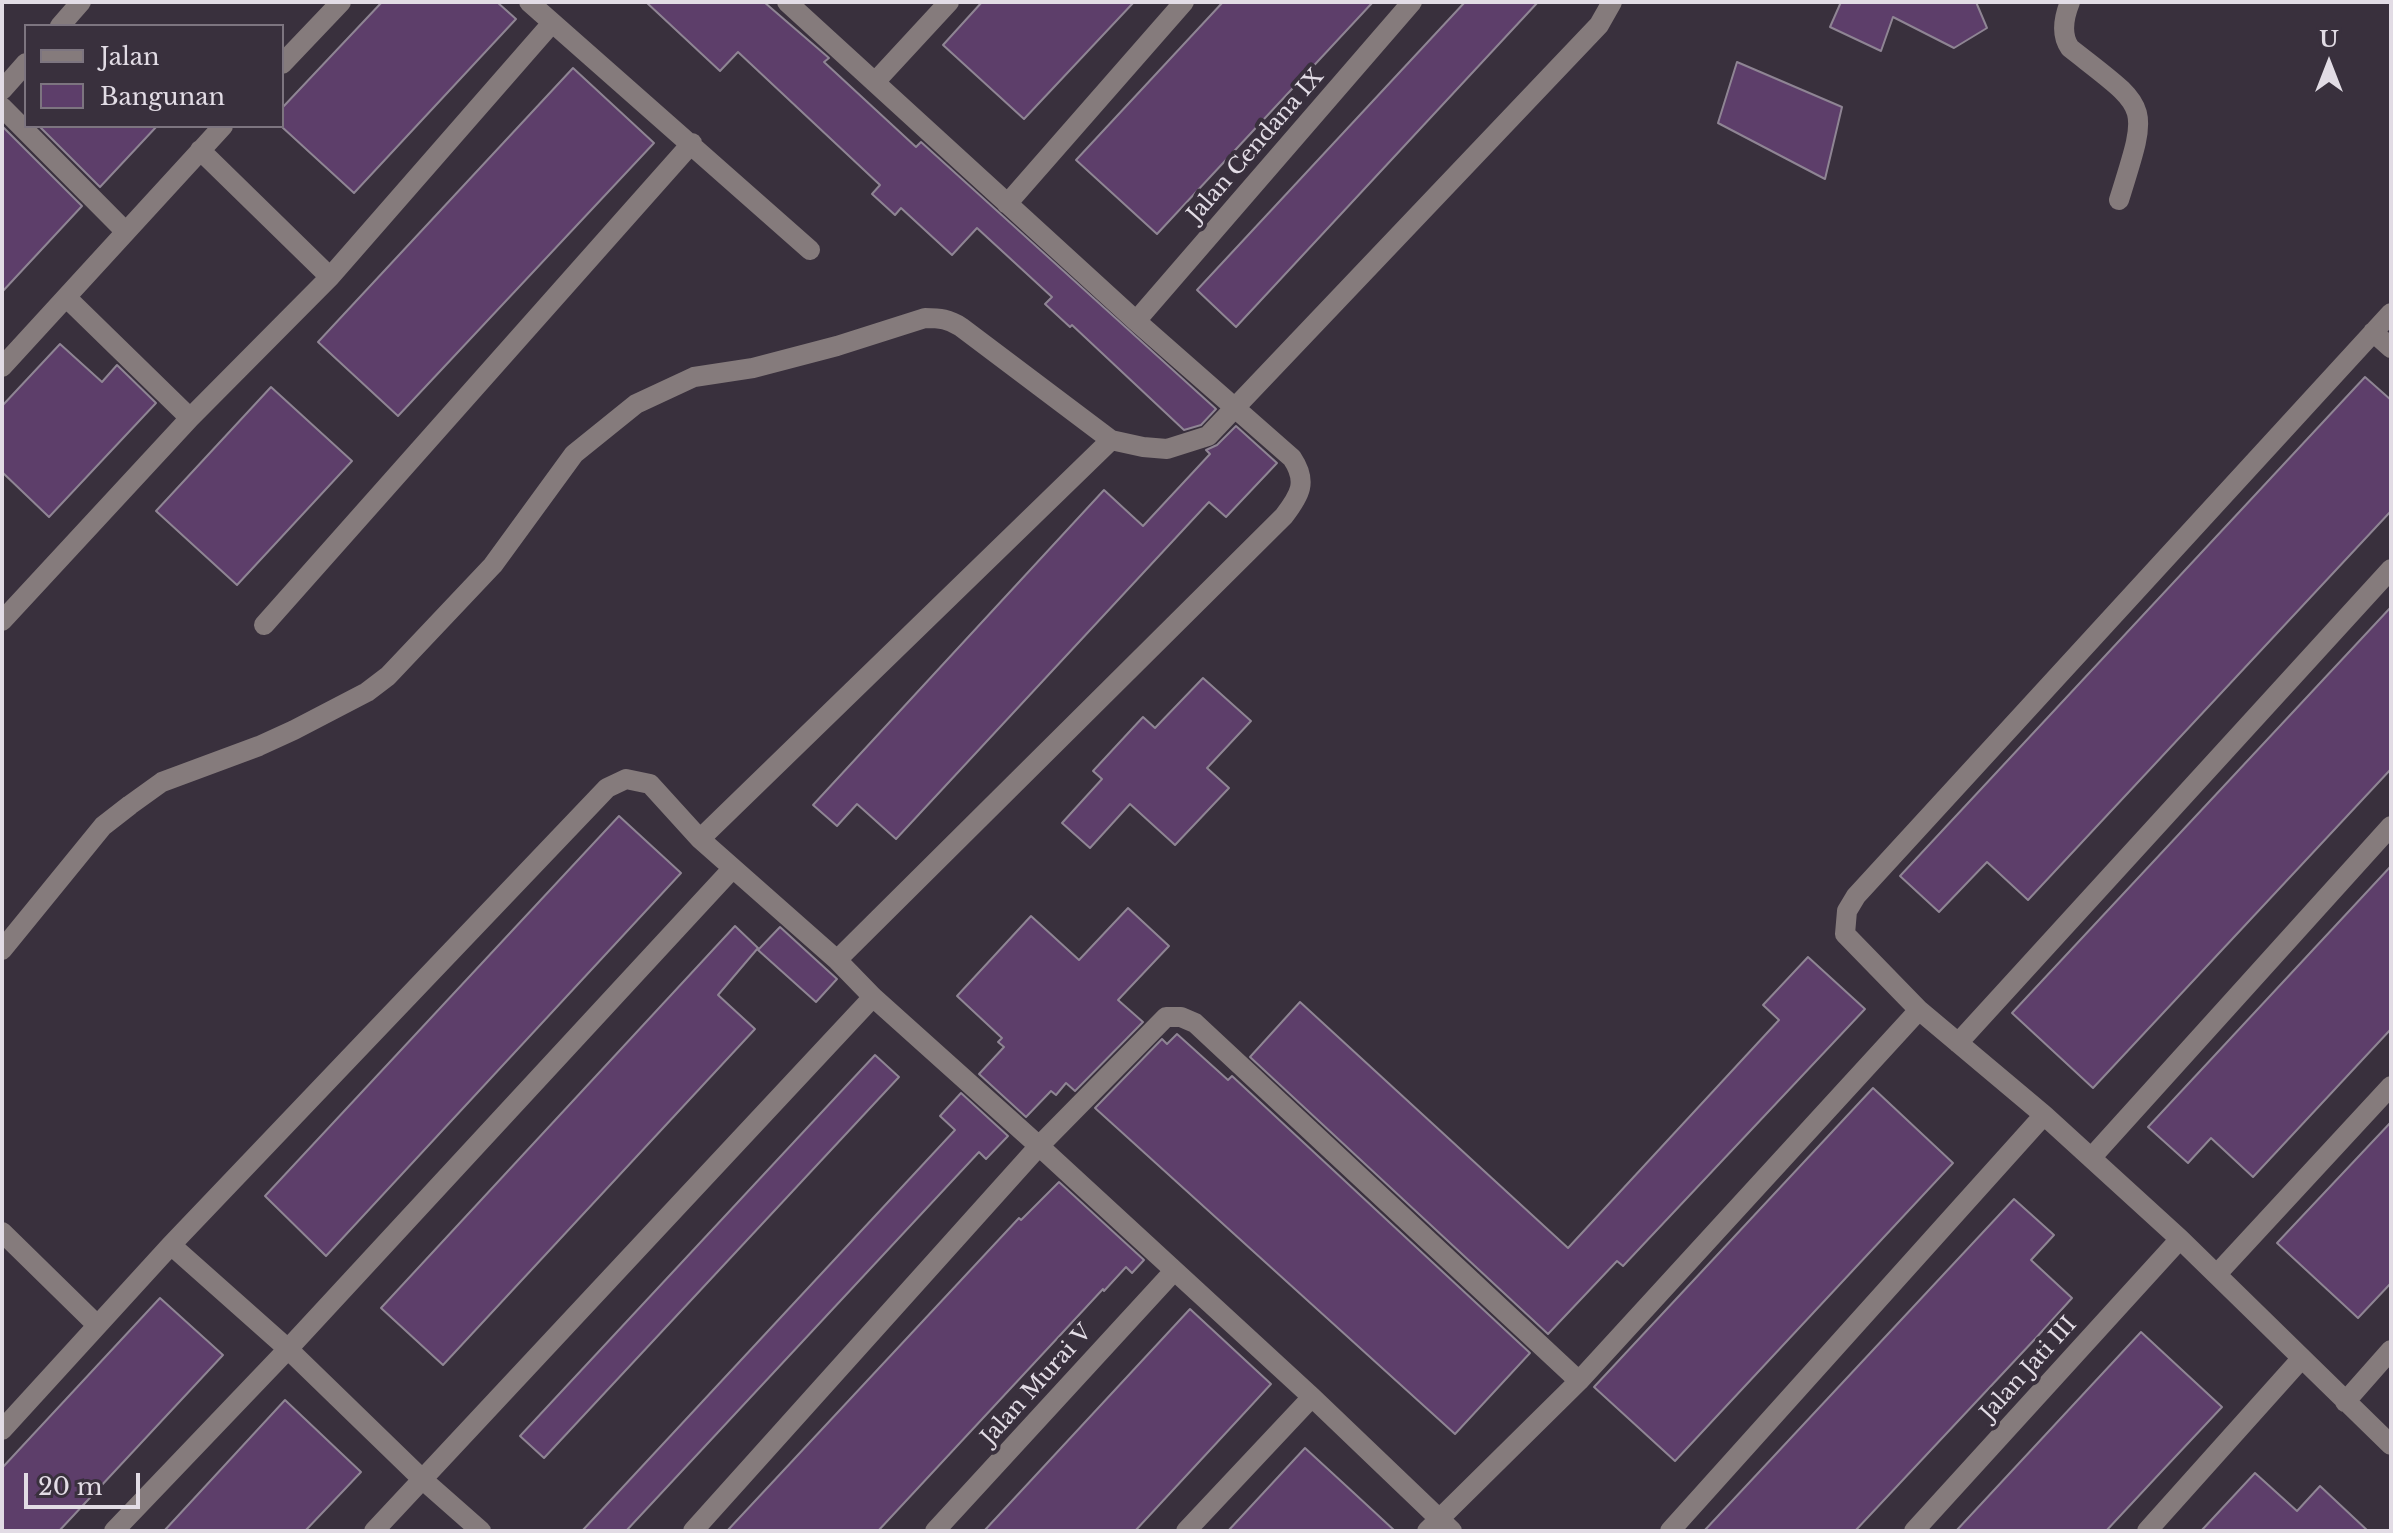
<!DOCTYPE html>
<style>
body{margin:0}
#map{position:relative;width:2393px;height:1533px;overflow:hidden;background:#39303d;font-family:"Libre Baskerville",serif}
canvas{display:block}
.frame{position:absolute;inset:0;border:4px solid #e2dce5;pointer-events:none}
.legend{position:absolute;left:24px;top:24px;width:260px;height:104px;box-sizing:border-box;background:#39303d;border:2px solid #7d7580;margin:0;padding:10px 14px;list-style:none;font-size:24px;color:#e2dce5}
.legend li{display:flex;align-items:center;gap:16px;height:40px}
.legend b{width:40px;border:2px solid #7d7580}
.north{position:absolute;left:2289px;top:24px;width:80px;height:80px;-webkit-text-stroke:6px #39303d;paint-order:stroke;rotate:0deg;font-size:22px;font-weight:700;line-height:32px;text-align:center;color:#e2dce5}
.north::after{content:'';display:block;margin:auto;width:28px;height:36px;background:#e2dce5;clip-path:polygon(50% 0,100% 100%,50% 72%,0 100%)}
.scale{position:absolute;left:24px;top:1473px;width:116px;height:36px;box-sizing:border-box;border:4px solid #e2dce5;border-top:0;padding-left:10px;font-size:24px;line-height:28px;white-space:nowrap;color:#e2dce5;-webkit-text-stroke:6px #39303d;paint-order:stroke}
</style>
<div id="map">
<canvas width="2393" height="1533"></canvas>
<div class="frame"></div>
<ul class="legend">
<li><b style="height:10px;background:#857b7c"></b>Jalan</li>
<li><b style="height:22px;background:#5d3e6a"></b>Bangunan</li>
</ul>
<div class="north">U</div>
<div class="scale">20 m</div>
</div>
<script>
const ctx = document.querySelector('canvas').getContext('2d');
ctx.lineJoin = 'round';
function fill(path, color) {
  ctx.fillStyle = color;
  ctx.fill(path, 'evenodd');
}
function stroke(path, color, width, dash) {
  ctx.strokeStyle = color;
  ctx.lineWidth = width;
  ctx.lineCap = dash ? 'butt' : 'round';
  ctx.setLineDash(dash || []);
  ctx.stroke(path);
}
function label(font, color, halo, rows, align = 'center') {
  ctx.font = font + ' "Libre Baskerville",serif';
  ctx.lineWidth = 8;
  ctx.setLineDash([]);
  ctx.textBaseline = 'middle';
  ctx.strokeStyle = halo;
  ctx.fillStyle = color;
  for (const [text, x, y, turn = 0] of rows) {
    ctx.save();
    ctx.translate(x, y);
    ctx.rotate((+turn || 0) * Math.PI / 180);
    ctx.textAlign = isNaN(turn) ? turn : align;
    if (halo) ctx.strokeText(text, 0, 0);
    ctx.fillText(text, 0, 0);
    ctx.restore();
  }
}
const building = new Path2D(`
 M382,2h115l19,17 -162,174 -72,-66v-19z
 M646,2h118l65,56 -5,4 92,85 5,-5 295,267 -15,16 -17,5 -112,-105 -2,2 -25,-23 7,-7 -75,-69 -25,27 -51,-47 -6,7 -23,-21 8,-9 -142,-133 -18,19z
 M982,2h152l-110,117 -81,-74z
 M1223,2h150l-216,232 -81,-74z
 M1465,2h73l-302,325 -39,-37z
 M1841,2h135l11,26 -33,20 -61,-31 -12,34 -51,-24z
 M1737,62l105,45 -17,72 -107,-56z
 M573,68l81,75 -256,273 -80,-74z
 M2,126l80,80 -80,86z
 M39,126h118l-57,61z
 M60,344l42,38 15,-17 39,38 -107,114 -47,-45v-66z
 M2365,377l26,23v111l-363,389 -41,-38 -48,50 -39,-36z
 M271,387l81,74 -115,124 -81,-74z
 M1236,426l41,37 -51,54 -17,-15 -313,337 -39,-35 -20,22 -24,-21 291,-315 39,36 67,-72 -4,-4 11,-5z
 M2391,607v162l-298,319 -81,-75z
 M1203,678l48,43 -44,47 22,20 -54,57 -45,-41 -40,44 -28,-25 40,-44 -9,-8 50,-54 12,11z
 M619,816l62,57 -355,383 -61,-60z
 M2391,866v163l-138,148 -42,-39 -23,25 -40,-36z
 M1128,908l41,38 -51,54 25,22 -68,69 -9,-8 -10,12 -5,-4 -25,26 -47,-43 25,-27 -6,-5 4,-4 -45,-42 74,-80 48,44z
 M735,926l23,22 -40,47 37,34 -312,336 -62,-57z
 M780,927l57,52 -21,23 -58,-52z
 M1808,957l57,52 -242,257 -6,-5 -69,73 -298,-277 50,-55 268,246 211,-228 -16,-15z
 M1177,1034l51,46 4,-4 298,277 -75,81 -360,-326 67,-69 5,5z
 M875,1055l24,22 -355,381 -24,-22z
 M1873,1088l80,75 -278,298 -81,-74z
 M961,1093l47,43 -22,23 -7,-7 -353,379h-44l373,-401 -15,-14z
 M2391,1122v161l-33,35 -81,-75z
 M1059,1182l85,78 -12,13 -6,-6 -22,24 -1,-2 -225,242h-151l292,-313 2,2z
 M2014,1199l40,36 -23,25 41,38 -37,41 -180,192h-151z
 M160,1298l63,57 -164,176h-57v-63z
 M1190,1309l81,75 -23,25 -113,122h-151z
 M2141,1332l81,75 -61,65 -55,59h-150z
 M285,1400l76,72 -17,18 -39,41h-141z
 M1305,1448l50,46 40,37h-167z
 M2255,1473l42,38 23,-25 48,45h-167z`);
const minor = new Path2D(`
 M529,2l281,248
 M787,2l349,319 156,137c16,24 8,37 -8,58l-447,444 36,37 166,149 273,251 140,134
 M2070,2c-6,15 -10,32 0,46 80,63 80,53 49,152
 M60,26l21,-24
 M282,64l59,-62
 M875,82l74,-80
 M2,90l24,-27
 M2,107l124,125
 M200,150l130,127
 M1007,204l177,-202
 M67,298l123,120
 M1136,321l276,-319
 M2373,332l18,16
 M2,367l221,-241
 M2,621l188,-203 140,-141 222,-254
 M264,625l428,-482
 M700,839l411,-399
 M2,950l101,-124 27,-21 32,-23 97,-36 35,-16 73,-38 21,-16 105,-111 81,-111 62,-50 58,-27 59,-9 84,-22 88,-28c15,0 24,1 36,9l150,113 32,7 24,2 41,-13 391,-411 13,-23
 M1919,1010l-74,-76 2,-23 9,-15 535,-583
 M1958,1043l433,-474
 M2091,1158l300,-332
 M2,1232l95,93
 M171,1245l117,104 134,130 59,52
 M2217,1274l174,-188
 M2345,1402l46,-52
 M2,1430l169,-185 436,-457 19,-9 24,5 50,55 137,121
 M114,1531l174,-182 445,-481
 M374,1531l499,-534
 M693,1531l346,-385 127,-129h15l14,6 384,358
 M935,1531l239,-260
 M1186,1531l126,-134
 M1427,1531l152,-150 340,-371 125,105 136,124 211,206
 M1670,1531l374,-416
 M1914,1531l266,-292
 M2147,1531l155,-173`);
const streetNames = [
 ["Jalan Cendana IX",1256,146,-49],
 ["Jalan Jati III",2029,1369,-48],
 ["Jalan Murai V",1037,1385,-48]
];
fill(building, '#5d3e6a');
stroke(building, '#8f8594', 2);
stroke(minor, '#857b7c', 20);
label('22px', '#e2dce5', '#39303d', streetNames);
</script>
